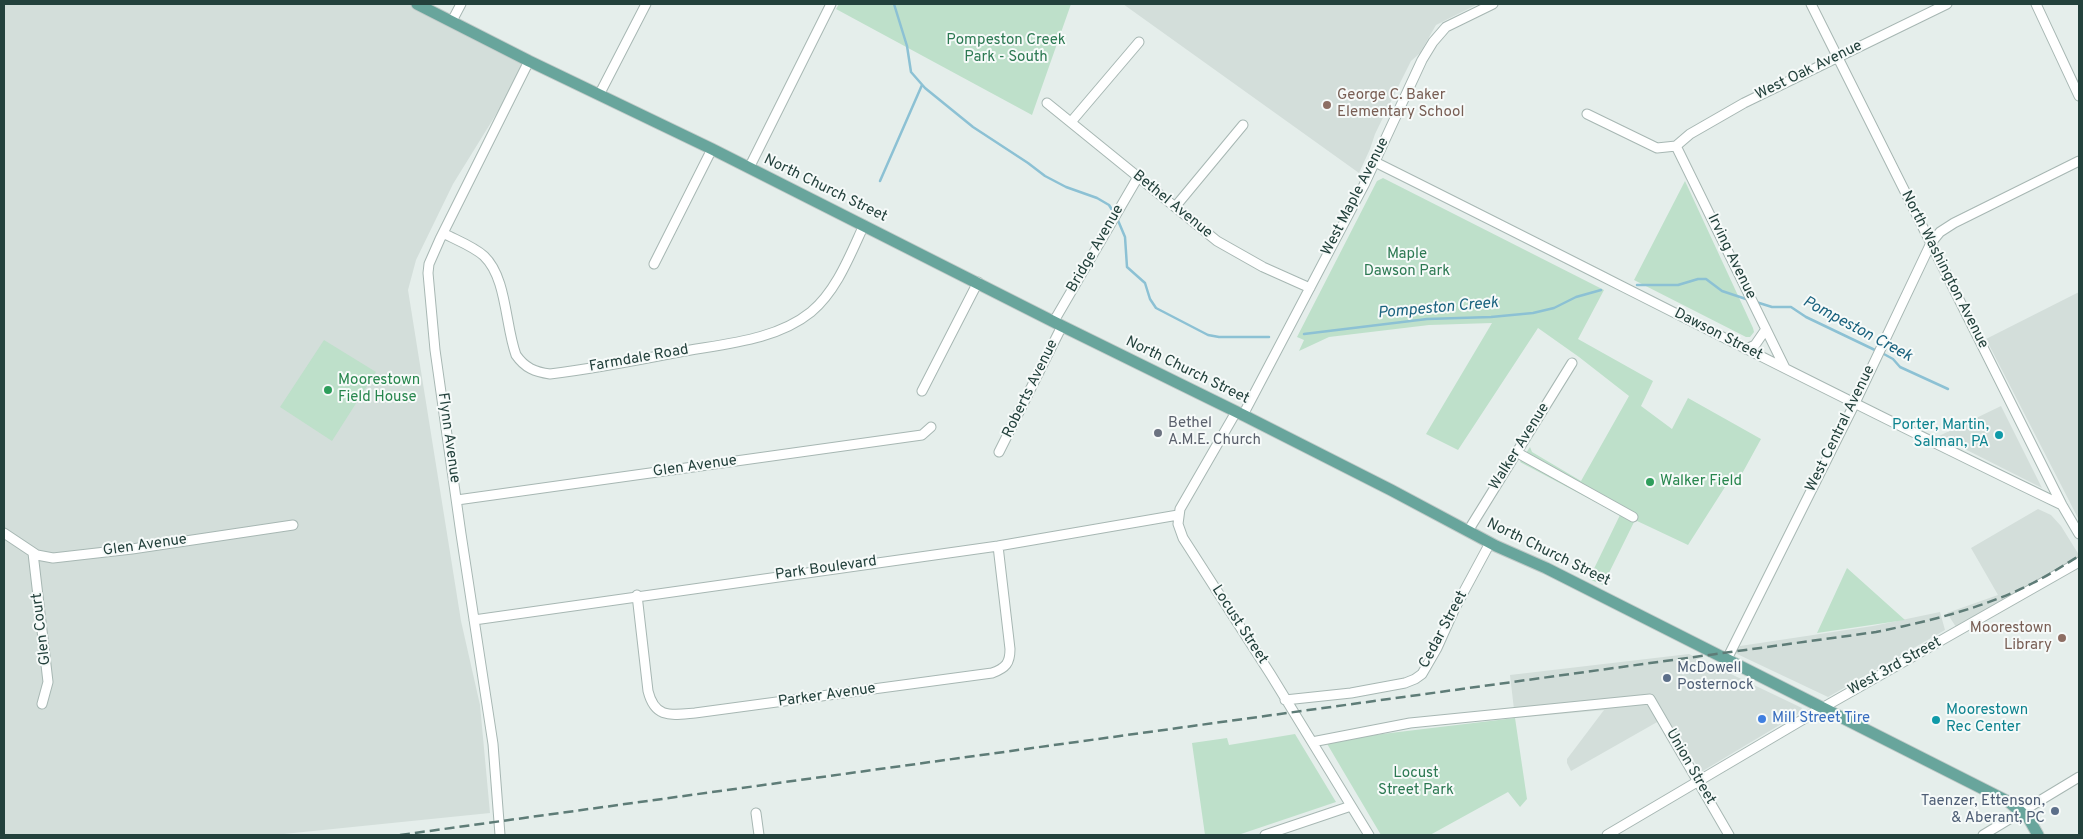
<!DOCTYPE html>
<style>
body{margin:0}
#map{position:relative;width:2083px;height:839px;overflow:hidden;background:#e5eeeb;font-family:Overpass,sans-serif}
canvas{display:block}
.frame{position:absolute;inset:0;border:5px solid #23413c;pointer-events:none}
</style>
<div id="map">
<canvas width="2083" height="839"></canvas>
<div class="frame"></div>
</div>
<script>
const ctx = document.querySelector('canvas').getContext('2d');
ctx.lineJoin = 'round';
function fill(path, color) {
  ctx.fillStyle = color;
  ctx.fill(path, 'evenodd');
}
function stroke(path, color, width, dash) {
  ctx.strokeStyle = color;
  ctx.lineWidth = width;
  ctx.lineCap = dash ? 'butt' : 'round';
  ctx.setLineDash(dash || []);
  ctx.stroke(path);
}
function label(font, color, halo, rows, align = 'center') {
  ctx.font = font + ' Overpass,sans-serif';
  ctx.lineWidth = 4;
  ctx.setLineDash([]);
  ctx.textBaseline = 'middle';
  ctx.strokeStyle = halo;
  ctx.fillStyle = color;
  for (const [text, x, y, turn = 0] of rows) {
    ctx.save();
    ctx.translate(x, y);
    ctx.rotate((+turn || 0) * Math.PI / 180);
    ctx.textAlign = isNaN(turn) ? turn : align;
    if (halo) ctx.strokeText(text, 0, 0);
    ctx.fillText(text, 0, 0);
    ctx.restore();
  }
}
const built = new Path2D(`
 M4,4h405l120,57 -76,123 -37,76 -8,30 53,331 19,84 10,108 -216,22h-270z
 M1123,4h355l-42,21 -16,28 -9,8 -13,26 -23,47 -5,15 -11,24z
 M2079,292v228l-93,-181z
 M2001,406l41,82 -103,-52z
 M2038,509l13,6 10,11 18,29v5l-123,67 -9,-14 51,-18 -27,-47z
 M1940,612l5,18 -117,67 -93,-44 5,-7 133,-20z
 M1689,654l113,54 -4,6 -97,58 -35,-55 -95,54 -4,-8v-4l37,-49 -89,8 -5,-43z`);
const green = new Path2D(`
 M839,4h232l-39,111 -196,-106z
 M1383,178l221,112 -26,49 75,42 -12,25 31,23 16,-31 73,41 -23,42 -6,-5 -44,69 -53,-25 -32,65 -14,-6 31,-64 -100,-53 10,-15 2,5 49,29 48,-85 -50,-39 -41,-29 -80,122 -32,-16 66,-111 -63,2 -100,12 -30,14 5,-11 -7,-3 80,-156z
 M1685,181l68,147 1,4 -4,5h-4l-112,-57z
 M324,340l52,32 -44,69 -52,-34z
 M1847,568l58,52 -88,13z
 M1515,718l12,81 -7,8 -12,-15 -78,43h-49l-55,-93 56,-8z
 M1295,734l41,68 -98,33h-33l-13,-92 35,-5 2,7z`);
const stream = new Path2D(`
 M894,4l13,42 4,26 14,16 48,39 55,36 17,13 21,11 31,11 12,7 5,8
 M880,181l42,-96
 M1117,218l8,19 2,30 18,16 5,16 6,9 52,27 11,2h50
 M1637,285h41l20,-6h8l16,12 27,9
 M1756,302l16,5h19l15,10 71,34
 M1304,334l123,-15 64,-2 42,-4 21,-5 22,-11 25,-7
 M1882,353l11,6 7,8 48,22`);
const minor = new Path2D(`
 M1811,4l251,501 17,29
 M2036,4l43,92
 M452,21l9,-17
 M599,95l47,-91
 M1047,103l170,138 46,26 47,21
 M1587,114l70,34 19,-2
 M1071,122l68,-80
 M1676,146l14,-12 54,-31 203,-99
 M1676,146l109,222
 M1375,162c229,114 456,232 687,343
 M749,168l82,-164
 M1175,207l68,-82
 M443,233c13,7 30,13 41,23 23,22 21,69 32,99 9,13 19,17 34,19 41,-5 83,-13 124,-21 45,-9 100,-11 137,-41 26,-22 39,-57 53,-87
 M654,264l58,-115
 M1054,321l84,-144
 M1746,349l9,-4 11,-16
 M922,391l56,-109
 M1236,412l-56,97 -2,15 5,14 88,137 98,160
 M1243,415l121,-230 58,-125 11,-18 13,-15 47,-23
 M999,452l63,-126
 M1516,452l117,65
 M457,500l465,-65 9,-8
 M1468,531l104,-168
 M4,533l33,22 16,3 79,-9 161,-24
 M33,553l15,129 -6,22
 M637,595l11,96c7,28 23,24 47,22l297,-40c14,-5 18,-10 18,-24l-12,-103
 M474,620l524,-74 180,-31
 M1727,659l127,-254 77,-162 9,-11 14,-9 125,-62
 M1285,700l66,-7 54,-10 10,-4 7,-5 15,-26 18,-40 35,-65
 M1312,742l98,-19 240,-24 79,136
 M756,813l3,22
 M500,835l-7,-91 -32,-210 -26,-184 -7,-77 1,-9 11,-25 89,-178
 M1265,835l86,-29
 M1607,835l217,-128 255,-145
 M1983,835l96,-58`);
const major = new Path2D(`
 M417,4l112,57 183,88 350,177 183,90 146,74 105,56 50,22 463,234 20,17 9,16`);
const rail = new Path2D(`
 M400,835l1476,-203c54,-11 108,-24 157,-49 16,-8 31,-18 46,-27`);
const markers = [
 [1327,105,5,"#8d6e63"],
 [328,390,5,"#2e9e5b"],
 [1158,433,5,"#6b7280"],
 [1999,435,5,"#0f9aa8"],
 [1650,482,5,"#2e9e5b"],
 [2062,638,5,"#8d6e63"],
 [1667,678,5,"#5c6f8a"],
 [1762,719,5,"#3f7fe0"],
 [1936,720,5,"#0f9aa8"],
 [2055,811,5,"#5c6f8a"]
];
const parkNames = [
 ["Pompeston Creek",1006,41],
 ["Park - South",1006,58],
 ["Maple",1407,255],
 ["Dawson Park",1407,272],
 ["Locust",1416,774],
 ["Street Park",1416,791]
];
const streetNames = [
 ["West Oak Avenue",1809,71,-26],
 ["North Church Street",825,189,26],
 ["West Maple Avenue",1356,197,-63],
 ["Bethel Avenue",1172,205,39],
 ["Bridge Avenue",1096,249,-60],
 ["Irving Avenue",1731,257,64],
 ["North Washington Avenue",1944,270,63],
 ["Dawson Street",1718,335,27],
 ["Farmdale Road",639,359,-10],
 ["North Church Street",1187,371,26],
 ["Roberts Avenue",1031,389,-64],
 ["West Central Avenue",1841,429,-64],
 ["Flynn Avenue",448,438,82],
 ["Walker Avenue",1520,447,-58],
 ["Glen Avenue",695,467,-8],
 ["Glen Avenue",145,546,-8],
 ["North Church Street",1548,553,26],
 ["Park Boulevard",826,569,-8],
 ["Locust Street",1239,625,57],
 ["Glen Court",42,629,-97],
 ["Cedar Street",1444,630,-62],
 ["West 3rd Street",1895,667,-29],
 ["Parker Avenue",827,696,-8],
 ["Union Street",1690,767,60]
];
const educationNames = [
 ["George C. Baker",1337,96],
 ["Elementary School",1337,113],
 ["Moorestown",2052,629,"right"],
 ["Library",2052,646,"right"]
];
const leisureNames = [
 ["Moorestown",338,381],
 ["Field House",338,398],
 ["Walker Field",1660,482]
];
const worshipNames = [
 ["Bethel",1168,424],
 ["A.M.E. Church",1168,441]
];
const cultureNames = [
 ["Porter, Martin,",1989,426],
 ["Salman, PA",1989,443],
 ["Moorestown",1946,711,"left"],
 ["Rec Center",1946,728,"left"]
];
const serviceNames = [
 ["McDowell",1677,669],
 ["Posternock",1677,686],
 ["Taenzer, Ettenson,",2045,802,"right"],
 ["& Aberant, PC",2045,819,"right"]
];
const shopNames = [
 ["Mill Street Tire",1772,719]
];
const waterNames = [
 ["Pompeston Creek",1438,309,-5],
 ["Pompeston Creek",1857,330,28]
];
fill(built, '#d3deda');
fill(green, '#bee0ca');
stroke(stream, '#8cc1d4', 2.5);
stroke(minor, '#a7b7b3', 11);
stroke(major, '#c1cac8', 13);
stroke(minor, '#fff', 9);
stroke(major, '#68a59c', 11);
stroke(rail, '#5e7c77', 2.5, [10, 5]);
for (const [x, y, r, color] of markers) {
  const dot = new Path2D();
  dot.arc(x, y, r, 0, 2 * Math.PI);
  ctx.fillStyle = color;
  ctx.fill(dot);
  stroke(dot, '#f6faf9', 2);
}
label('15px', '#2c7952', '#f6faf9', parkNames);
label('15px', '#23413c', '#f6faf9', streetNames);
label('15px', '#785e54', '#f6faf9', educationNames, 'left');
label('15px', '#27864d', '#f6faf9', leisureNames, 'left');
label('15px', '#5b616d', '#f6faf9', worshipNames, 'left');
label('15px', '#0d838f', '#f6faf9', cultureNames, 'right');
label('15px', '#4e5e75', '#f6faf9', serviceNames, 'left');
label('15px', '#366cbe', '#f6faf9', shopNames, 'left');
label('italic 16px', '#1b637f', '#f6faf9', waterNames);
</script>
